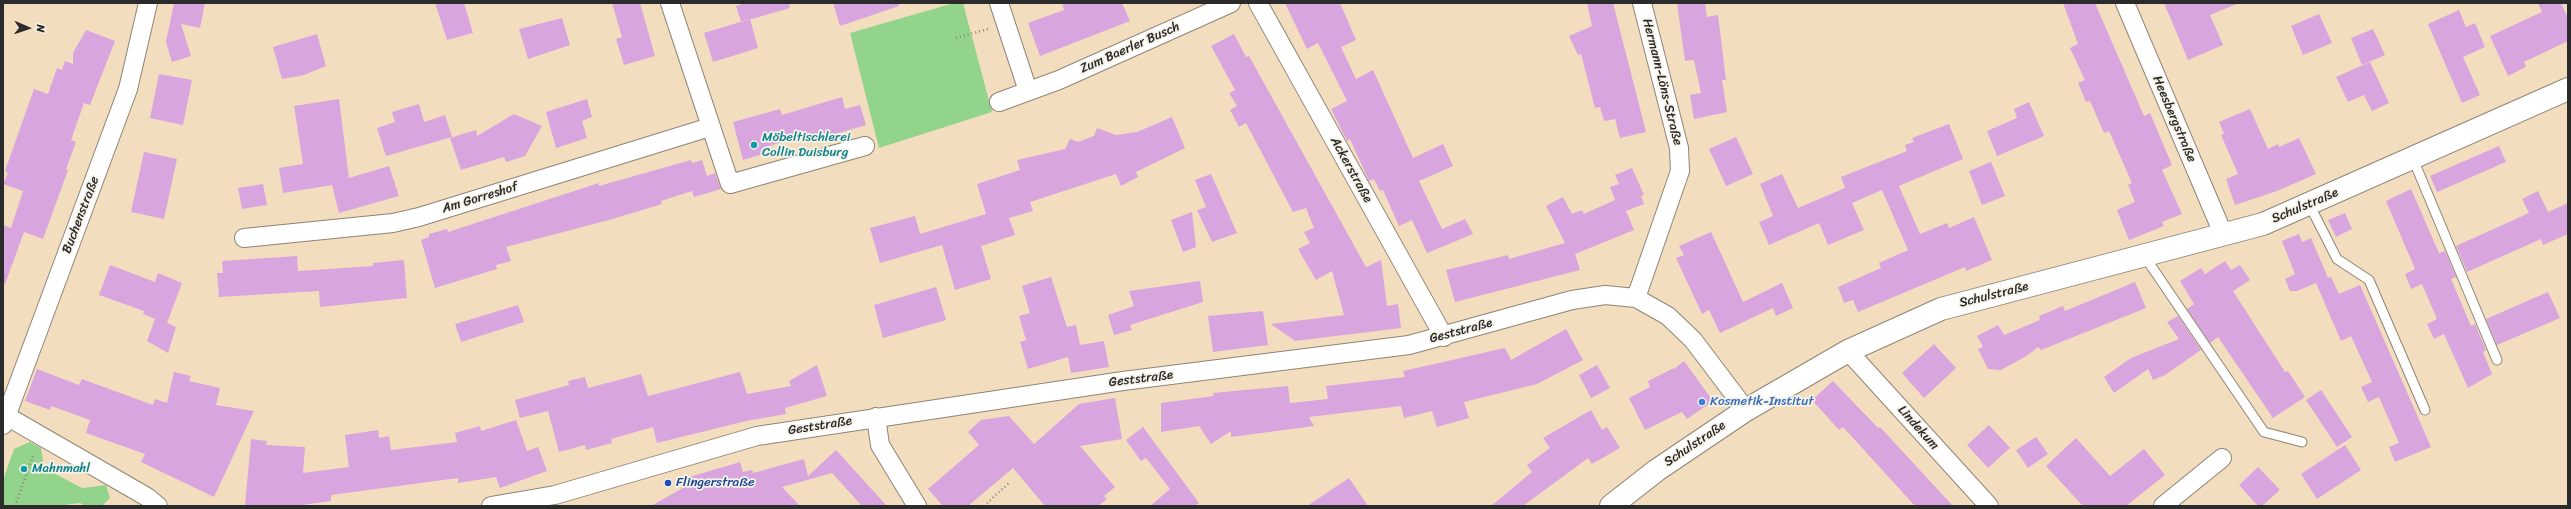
<!DOCTYPE html>
<meta charset="utf-8">
<style>
body{margin:0}
#map{position:relative;width:2571px;height:509px;overflow:hidden;background:#f3ddbf;font-family:Sriracha,sans-serif}
canvas{display:block}
.frame{position:absolute;inset:0;border:4px solid #2b2b2b;pointer-events:none}
.north{position:absolute;left:8px;top:8px;width:40px;height:40px;-webkit-text-stroke:3px #f7f3e8;paint-order:stroke;rotate:92deg;font-size:11px;font-weight:700;line-height:16px;text-align:center;color:#2b2b2b}
.north::after{content:'';display:block;margin:auto;width:14px;height:18px;background:#2b2b2b;clip-path:polygon(50% 0,100% 100%,50% 72%,0 100%)}
</style>
<div id="map">
<canvas width="2571" height="509"></canvas>
<div class="frame"></div>
<div class="north">N</div>
</div>
<script>
const ctx = document.querySelector('canvas').getContext('2d');
ctx.lineJoin = 'round';
function fill(path, color) {
  ctx.fillStyle = color;
  ctx.fill(path, 'evenodd');
}
function stroke(path, color, width, dash) {
  ctx.strokeStyle = color;
  ctx.lineWidth = width;
  ctx.lineCap = dash ? 'butt' : 'round';
  ctx.setLineDash(dash || []);
  ctx.stroke(path);
}
function label(font, color, halo, rows, align = 'center') {
  ctx.font = font + ' Sriracha,sans-serif';
  ctx.lineWidth = 3.5;
  ctx.setLineDash([]);
  ctx.textBaseline = 'middle';
  ctx.strokeStyle = halo;
  ctx.fillStyle = color;
  for (const [text, x, y, turn = 0] of rows) {
    ctx.save();
    ctx.translate(x, y);
    ctx.rotate((+turn || 0) * Math.PI / 180);
    ctx.textAlign = isNaN(turn) ? turn : align;
    if (halo) ctx.strokeText(text, 0, 0);
    ctx.fillText(text, 0, 0);
    ctx.restore();
  }
}
const green = new Path2D(`
 M954,3h9l29,109 -113,36 -29,-115z
 M30,442l11,6 3,20 38,20 24,-3 4,13 -8,8h-16l-6,-3 -24,3h-53v-26l11,-31z`);
const building = new Path2D(`
 M174,3h31l-5,25 -19,-4 10,32 -19,6 -6,-20z
 M435,3h29l9,30 -26,7z
 M612,3h28l15,53 -31,9 -8,-26 6,-2z
 M746,3h43l1,5 -49,14 -5,-16z
 M833,3h66v3l-59,20z
 M1062,3h60l8,18 -90,35 -12,-33 36,-13z
 M1285,3h55l16,37 -15,7 15,32 17,-9 40,88 30,-14 10,22 -34,15 23,48 23,-10 8,15 -46,19 -15,-33 -13,6 -16,-36 -3,1 -6,-12 -5,2 -19,-42 -3,2 -16,-32 16,-8 -29,-58 -11,6z
 M1587,3h26l33,129 -26,6 -5,-19 -11,2 -4,-14 -5,1 -14,-54 -3,1 -9,-19 23,-10z
 M1677,3h28l2,14 11,-2 8,65h-4l5,32 -33,7 -4,-24 11,-2 -7,-33 -9,1z
 M2063,3h32l49,113 6,-3 22,52 -10,5 20,44 -20,8 2,4 -35,14 -12,-30 18,-8 -7,-17 4,-2 -23,-52 -5,2 -14,-32 -4,1 -8,-19 7,-3 -15,-32 8,-4z
 M2164,3h75l-29,12 13,30 -35,15z
 M2538,3h23l7,15v23l-44,21 2,5 -18,9 -18,-40 52,-24z
 M2459,10l7,17 9,-4 10,24 -22,10 17,38 -18,8 -34,-79z
 M2319,14l13,29 -29,12 -12,-29z
 M562,18l8,27 -42,14 -9,-30z
 M750,19l8,29 -45,14 -9,-29z
 M2373,29l12,26 -23,10 -11,-27z
 M86,30l29,11 -25,64 -6,-2 -13,37 5,2 -10,27 2,1 -25,69 -19,-7 -19,52h-2v-59l8,3 12,-37 -20,-7 5,-11 -3,-2 29,-82 14,5 9,-26 5,2 3,-9 8,3v-11z
 M317,34l9,32 -22,9 -22,4 -9,-32z
 M1234,34l12,23 3,-1 117,211 15,-7 6,46 11,-2 3,24 -106,13 -24,-17 73,-9 -12,-44 -16,9 -18,-31 12,-6 -6,-11 10,-4 -8,-20 -13,4 -47,-89 -7,4 -9,-17 7,-4 -8,-13 6,-3 -24,-44z
 M2370,62l19,41 -17,8 -8,-16 -16,7 -12,-25z
 M159,74l33,6 -9,45 -33,-7z
 M842,97l3,12 15,-4 6,20 -58,17 -2,-7 -37,11 1,6 -27,8 -10,-38 47,-13 2,6z
 M339,99l10,79 40,-12 10,30 -60,17 -7,-28 -49,8 -4,-25 24,-4 -9,-58z
 M587,99l5,18 -10,4 5,17 -31,10 -10,-36z
 M2029,102l15,34 -47,20 -10,-25 30,-13 -3,-9z
 M419,104l5,18 21,-7 7,22 -66,19 -9,-28 18,-6 -3,-10z
 M2250,109l18,40 10,-5 1,3 20,-9 17,36 -39,17 -42,14 -9,-26 12,-5 -17,-39 3,-1 -5,-12z
 M514,114l28,12 -17,30 -19,6 -2,-5 -43,13 -11,-32 26,-8 1,6z
 M1172,117l13,31 -49,24 2,5 -17,9 -5,-12 -86,28 3,9 -24,7 6,17 -34,11 10,33 -36,11 -13,-45 -62,18 -10,-35 45,-12 5,18 66,-20 -9,-30 43,-14 -3,-10 48,-11 5,-10 8,3 16,-6 3,-8 19,7 21,-3z
 M1949,124l14,35 -64,27 21,48 27,-11 2,5 25,-11 18,43 -26,11 -1,-4 -107,45 -5,-12 -9,3 -6,-16 43,-19 -2,-5 29,-13 -26,-60 -30,13 12,27 -36,15 -9,-22 -50,22 -10,-23 14,-6 -13,-32 22,-10 16,34 47,-20 -4,-11 66,-26 -2,-6 9,-3 -2,-4z
 M1736,137l17,37 -27,12 -17,-37z
 M2499,146l7,16 -69,30 -7,-16z
 M144,152l33,7 -13,60 -33,-7z
 M691,160l1,3 10,-3 5,16 8,-3 6,16 -27,8 -2,-6 -31,10 1,3 -53,16 -103,27 5,14 -15,4 1,4 -62,19 -14,-48 8,-3v-3l18,-5 1,3 151,-49v3z
 M1991,162l14,34 -23,9 -13,-34z
 M1632,168l12,27 -3,1 3,8 -18,7 8,19 -59,24 5,16 -125,32 -9,-32 62,-15 1,4 56,-16 -19,-37 17,-9 9,17 10,-4 2,4 31,-14 -5,-13 9,-3 -4,-9z
 M1211,174l26,59 -25,9 -15,-32 9,-3 -11,-27z
 M263,184l4,21 -25,4 -4,-21z
 M2411,189l28,64 6,-2 11,26 -5,2 20,47 4,-2 11,26 -3,2 9,22 -24,14 -24,-54 -10,5 -7,-15 10,-5 -15,-35 -11,5 -6,-15 10,-5 -29,-68z
 M2538,191l10,21 20,-9v31l-25,11 -2,-6 -74,33 -11,-26 73,-33 -7,-14z
 M1192,212l4,35 -13,5 -12,-32z
 M2345,213l7,16 -16,8 -8,-17z
 M1711,232l32,70 39,-19 11,25 -17,8 -3,-8 -53,25 -11,-23 -7,4 -26,-56 8,-3 -5,-9z
 M2299,234l3,8 9,-4 17,40 3,-1 8,17 21,-9 71,162 -36,15 -6,-15 10,-4 -20,-46 -11,5 -7,-15 11,-5 -21,-46 -10,5 -25,-58 -19,8h-7l-5,-12 10,-5 -13,-33z
 M297,256l1,15 75,-5v-3l31,-3 3,38 -87,9 -1,-16 -100,6 -2,-24h6l-1,-12z
 M2225,261l6,9 9,-5 10,15 -17,11 52,81 3,-1 17,26 -32,21 -55,-81 -8,6 -23,-34 7,-5 -14,-23 21,-13 4,6z
 M110,265l45,17 3,-9 24,10 -15,40 9,4 -8,26 -21,-12 8,-22 -12,-5 1,-3 -45,-16z
 M1051,277l16,50 9,-2 4,20 24,-4 5,26 -38,6 -3,-16 -40,12 -8,-27 6,-2 -7,-24 11,-3 -8,-27z
 M1200,281l3,21 -73,23 2,5 -18,5 -6,-20 26,-9 -5,-15z
 M2135,282l11,26 -105,42 -3,-3 -10,8 -27,15 -13,-1 -10,-20 5,-2 -6,-11 21,-11 6,10 36,-15 -1,-4 24,-10 2,5z
 M936,287l10,33 -63,18 -9,-33z
 M2548,292l12,26 -63,27 -11,-26z
 M518,305l6,17 -63,20 -6,-18z
 M1263,311l5,34 -55,7 -5,-36z
 M2178,316l23,34 -36,25 -12,5 -5,-11 -34,24 -10,-16 27,-19 48,-19 -12,-17z
 M1566,329l17,31 -46,24 -73,18 5,16 -32,9 -5,-16 -28,7 -3,-12 -92,11 5,9 -83,11v-6l-20,13 -12,-18 -38,6v-29l53,-7 -1,-3 75,-7 2,17 38,-4 -2,-13 79,-9 -2,-6 102,-23 6,12z
 M1934,344l22,24 -32,30 -22,-25z
 M1684,361l29,40 -26,18 -5,-7 -37,18 -16,-32 21,-11 -2,-6 26,-13v1z
 M817,365l10,31 -42,12 1,6 -40,7 -89,22 -4,-16 -42,12 1,4 -26,7 -1,-5 -26,7 -11,-41 -28,7 -5,-18 54,-15 -1,-4 17,-4 3,11 53,-14 7,22 92,-24 7,22 44,-8 -2,-5z
 M1597,365l13,23 -19,10 -12,-23z
 M37,369l42,16 3,-6 71,26 2,-6 12,4 7,-31 17,4 -2,5 31,7 -4,17 38,6 -40,86 -73,-35 4,-8 -59,-21 4,-13 -39,-14 -1,4 -25,-9z
 M1833,381l45,47 2,-1 73,79h-38l-72,-79 -4,3 -27,-30z
 M2321,390l31,47 -15,10 -31,-47z
 M1115,398l7,41 -42,7 35,41 -11,9 3,3 -9,7h-53l-32,-38 -45,38h-25l-15,-17 51,-44 -11,-13 13,-12 28,-4 25,28 45,-40z
 M1591,410l11,20 5,-3 13,21 -28,16 -4,-6 -65,48h-32l41,-34 -5,-7 23,-17 -7,-10z
 M516,420l11,31 11,-4 9,24 -47,17 -4,-11 -38,6v-5l-127,17v6l-36,5h-50l6,-67 16,2 -1,4 39,2 -2,26 46,-6 -4,-32 33,-5 1,8 10,-2 2,14 66,-8 -2,-9 25,-7 1,5z
 M1989,425l21,23 -22,20 -21,-23z
 M1143,427l56,76 -5,3h-44l20,-17 -24,-31 -5,3 -15,-21z
 M2036,437l12,17 -20,14 -12,-18z
 M2076,438l34,38 34,-27 21,26 -39,31h-43l-37,-40z
 M2345,445l16,25 -44,29 -16,-25z
 M836,450l51,56h-25l-30,-33 -50,14 18,19h-149l37,-21 -2,-7 54,-16 3,10 9,-2 1,3 51,-14 4,17z
 M2258,467l22,23 -18,16h-4l-19,-21z
 M1349,478l19,28h-61z`);
const path = new Path2D(`
 M956,38l32,-9
 M15,506l19,-53
 M984,506l26,-24`);
const lane = new Path2D(`
 M2413,159l84,201
 M2309,204l28,55 32,21 56,130
 M2145,257l119,175 38,10`);
const street = new Path2D(`
 M670,3l60,181 135,-38
 M999,3l29,88
 M1258,3l186,334
 M2125,3l99,233
 M999,102l60,-22 172,-77
 M244,238l149,-15 26,-6 291,-90
 M1636,298l44,-127 -1,-23 -37,-145
 M1848,351l141,155
 M3,414l144,83 11,9
 M876,417l4,28 37,61
 M3,425l125,-336 20,-86
 M491,506l64,-11 202,-59 366,-55 286,-36 163,-45 33,-5 31,3 32,18 25,24 53,70
 M2163,506l59,-48`);
const secondary = new Path2D(`
 M1611,506l46,-36 89,-60 102,-59 93,-42 322,-85 305,-135`);
const markers = [
 [754,145,4,"#0f9aa8"],
 [1702,402,4,"#3f7fe0"],
 [24,469,4,"#0f9aa8"],
 [668,483,4,"#1a4fb4"]
];
const streetNames = [
 ["Zum Baerler Busch",1130,48,-24],
 ["Hermann-Löns-Straße",1662,82,76],
 ["Heesbergstraße",2174,119,67],
 ["Ackerstraße",1351,170,61],
 ["Am Gorreshof",480,198,-17],
 ["Schulstraße",2305,206,-23],
 ["Buchenstraße",81,215,-69],
 ["Schulstraße",1994,295,-14],
 ["Geststraße",1461,331,-15],
 ["Geststraße",1141,379,-7],
 ["Geststraße",820,426,-9],
 ["Lindekum",1918,428,48],
 ["Schulstraße",1695,444,-34]
];
const cultureNames = [
 ["Möbeltischlerei",762,138],
 ["Collin Duisburg",762,153],
 ["Mahnmahl",32,469]
];
const shopNames = [
 ["Kosmetik-Institut",1710,402]
];
const transitNames = [
 ["Flingerstraße",676,483]
];
fill(green, '#92d48c');
fill(building, '#d9a5df');
stroke(lane, '#8f8475', 11);
stroke(street, '#8f8475', 20);
stroke(secondary, '#8f8475', 24);
stroke(path, '#8f8475', 2.5, [1, 3]);
stroke(lane, '#fff', 9);
stroke(street, '#fff', 18);
stroke(secondary, '#fff', 22);
for (const [x, y, r, color] of markers) {
  const dot = new Path2D();
  dot.arc(x, y, r, 0, 2 * Math.PI);
  ctx.fillStyle = color;
  ctx.fill(dot);
  stroke(dot, '#f7f3e8', 1.5);
}
label('13px', '#2b2b2b', '#f7f3e8', streetNames);
label('13px', '#0d838f', '#f7f3e8', cultureNames, 'left');
label('13px', '#366cbe', '#f7f3e8', shopNames, 'left');
label('13px', '#164399', '#f7f3e8', transitNames, 'left');
</script>
